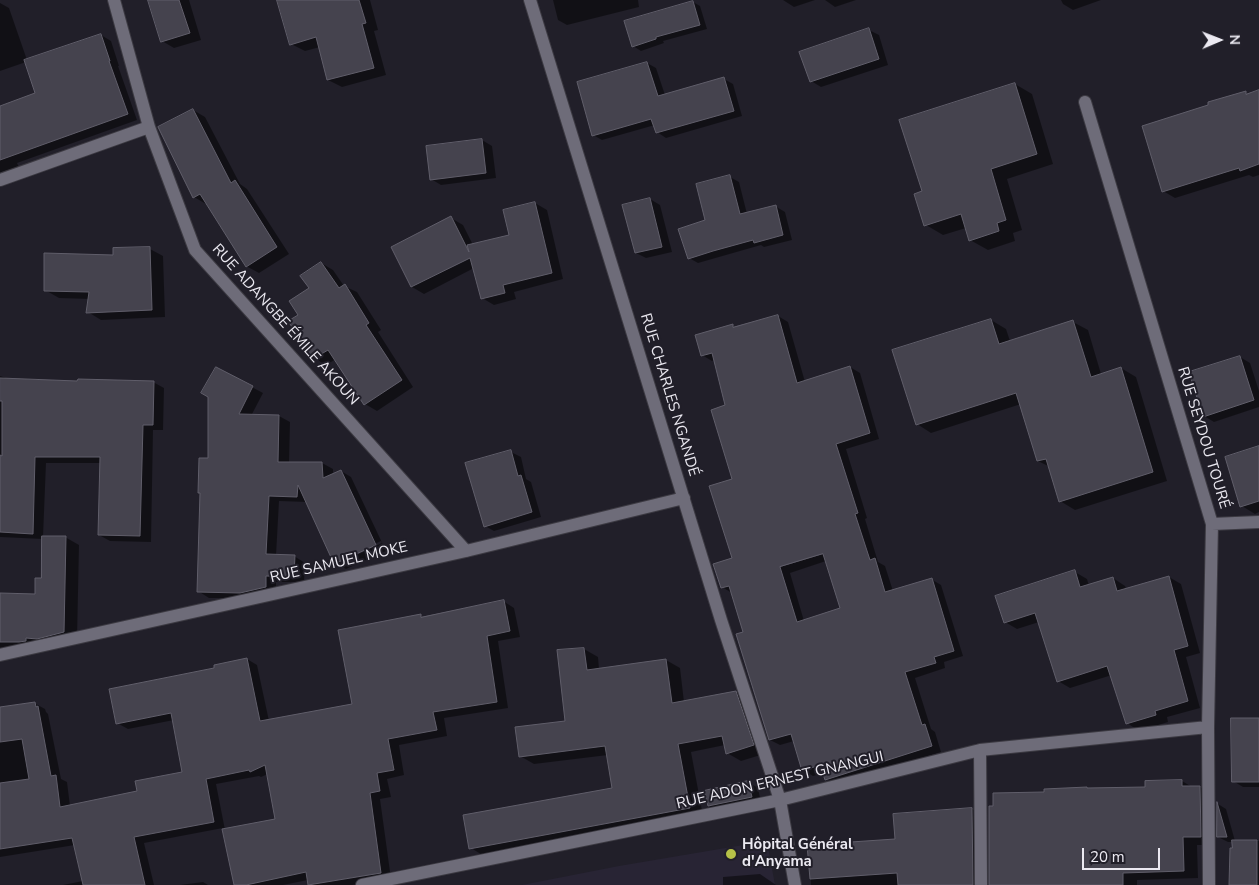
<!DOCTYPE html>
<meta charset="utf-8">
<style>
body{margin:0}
#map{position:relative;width:1259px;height:885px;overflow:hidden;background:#211f29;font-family:"Nunito Sans",sans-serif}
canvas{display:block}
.north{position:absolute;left:1194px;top:15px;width:50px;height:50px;-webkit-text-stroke:4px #211f29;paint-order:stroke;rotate:89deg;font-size:14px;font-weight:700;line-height:20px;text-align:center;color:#ebe9f1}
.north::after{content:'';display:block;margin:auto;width:18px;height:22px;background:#ebe9f1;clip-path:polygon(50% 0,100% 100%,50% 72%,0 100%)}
.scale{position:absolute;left:1082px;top:848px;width:78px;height:22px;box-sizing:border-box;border:2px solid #ebe9f1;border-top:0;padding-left:6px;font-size:15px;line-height:18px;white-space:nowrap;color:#ebe9f1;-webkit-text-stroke:4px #211f29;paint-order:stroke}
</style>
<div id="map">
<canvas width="1259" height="885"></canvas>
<div class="north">N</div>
<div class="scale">20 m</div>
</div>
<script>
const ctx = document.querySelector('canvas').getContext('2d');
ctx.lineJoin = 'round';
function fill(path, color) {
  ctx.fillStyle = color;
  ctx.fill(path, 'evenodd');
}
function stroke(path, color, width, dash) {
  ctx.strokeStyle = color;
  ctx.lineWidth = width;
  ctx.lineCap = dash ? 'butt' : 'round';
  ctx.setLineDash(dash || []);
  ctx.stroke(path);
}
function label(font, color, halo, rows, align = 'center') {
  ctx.font = font + ' "Nunito Sans",sans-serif';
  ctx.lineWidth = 4;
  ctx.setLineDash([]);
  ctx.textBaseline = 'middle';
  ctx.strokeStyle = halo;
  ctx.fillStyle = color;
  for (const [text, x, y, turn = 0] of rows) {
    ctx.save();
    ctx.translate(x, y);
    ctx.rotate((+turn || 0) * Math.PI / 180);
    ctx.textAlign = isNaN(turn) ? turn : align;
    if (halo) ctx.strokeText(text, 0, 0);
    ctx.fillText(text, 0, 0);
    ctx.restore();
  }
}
const built = new Path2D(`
 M767,841l8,44h-253l97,-19z`);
const shadow = new Path2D(`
 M150,0h39l12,40 -27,8 -12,-7z
 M280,0h90l8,30 -4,1 12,44 -44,12 -14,-7 -8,-33 -15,4 -14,-7z
 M553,0h85l1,7 -72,18 -9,-5z
 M783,0h32l-21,7z
 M825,0h31l-21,7z
 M1061,0h40l-28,10 -10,-6z
 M693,2l7,4 7,23 -44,12 1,2 -23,8 -8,-5z
 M0,3l9,5 18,52 74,-25 10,6 8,25h-1l19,54 -120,43 3,7 -20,7v-57l36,-26 -10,-32 -26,9z
 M869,30l10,5 9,30 -67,22 -10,-6z
 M647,63l9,5 9,27 59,-16 9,5 9,32 -76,22 -9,-6 -2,-7 -53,15 -9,-5z
 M1015,84l17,10 21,70 -46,15 15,51 -9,3 2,8 -27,9 -18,-10 -4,-12 -23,7 -17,-10 -3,-33z
 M1259,91v84l-6,2 -4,-2 -74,23 -12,-7 47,-85 36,-13 2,2z
 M193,110l12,7 35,67 7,5 42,65 -30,19 -13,-7 -40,-62 -12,-7z
 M482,140l10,6 4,32 -55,7 -10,-6z
 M730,177l9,5 8,32 28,-8 10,6 7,28 -28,7 -3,-2 -63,18 -9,-5z
 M650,199l10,6 12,47 -26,6 -10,-5z
 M535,203l12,7 16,69 -49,13 2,7 -22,6 -12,-7 -8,-30 -50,26 -12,-7 -20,-39 59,-30 12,7 10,20 37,-9z
 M150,249l13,7 2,61 -64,3 -13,-8 2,-13 -31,-1 -14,-8 69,-34z
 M321,263l12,7 11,16 13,6 24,38 -3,2 35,55 -36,24 -12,-7 -29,-45 -10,6 -12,-7 -14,-43z
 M778,316l10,6 17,60 45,-15 10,6 19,66 -33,10 21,69 -2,1 13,43 7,4 8,25 38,-12 10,6 22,71 -19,6 1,6 -30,10 16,51 4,3 6,20 -105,33 -10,-6 -2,-6 -11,3 -10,-6 -9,-29 -14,4 -10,-5 -26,-107 -12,-40 -10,-6 11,-28 1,-79 -7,-74 -12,-46 -3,1 -10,-6 31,-29 3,1zM826,561l15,48 -37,12 -14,-48z
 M991,320l15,9 4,12 63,-19 15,8 13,44 20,-6 15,9 31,104 -92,29 -15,-9 -10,-34 -12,-6 -17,-57 -90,29 -14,-9z
 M1240,357l10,6 9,28v16l-45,15 -10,-6z
 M216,368l47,25 -12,23h28l11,6 -1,41h33l11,6v6l8,-4 10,6 35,74 -40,18 -11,-6 -28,-61 -28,-1 -3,55h18l11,7 -1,19h-28v11l-24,5h-43l-11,-7zM381,541l1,2 -42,20v-3z
 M0,376l9,3h30l4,3h110l11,6 -1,42h-10l-2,112 -41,-1 -11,-6 2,-72h-55l-3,74h22l14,8 -2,95 -77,9v-54h36l6,-15 1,-41 -43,-2z
 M1259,448v64l-4,2 -13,-8z
 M511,452l10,5 5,22 5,3 10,35 -47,14 -9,-5z
 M1075,572l12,7 2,7 24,-8 12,8 1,3 43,-12 12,7 19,69 -14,4 14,51 -33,9 1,5 -29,9 -12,-8 -15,-48 -42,13 -12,-7 -19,-59 -22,7 -12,-7z
 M503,601l11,7 6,29 -22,4 10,67 -64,10 3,18 -48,9 5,30 -17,4 4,18 -11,2 11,80 -39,6h-41l-3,-5 -25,5h-48l-12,-57 -79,15 10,42h-91l20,-4 -8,-36 -75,12v-148l34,-6 11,6 1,3 2,2 13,65 6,3 3,24 68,-14 46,-19 -10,-53 -46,9 -11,-6 99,-54 31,-10 10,6 12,56 84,-16 67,-90 4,3zM268,774l9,46 -52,10 -9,-46 43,-8 2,1z
 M584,649l14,8 1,12 67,-9 14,8 4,34 52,-10 13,8 18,53 -26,8 -14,-8 -2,-8 -34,7 12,64 -219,40 -13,-8 143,-59 -6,-34 -74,9 -14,-8 46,-34z
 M1259,720v67h-16l-10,-6z
 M1182,781l10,6h8l14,8 1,50h-18l1,33 -61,2v5h-147l156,-97z
 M748,782l10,6 3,15 -42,8 -10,-5z
 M1218,804l8,5 9,32h24v44h-28l2,-43h-5l-10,-5z
 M972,809l14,8 1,68h-176l-2,-39 87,-6 -2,-25z
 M760,874l16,11h-53v-8z
 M203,882l5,3h-28z`);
const building = new Path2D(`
 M148,0h31l11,33 -29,9z
 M277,0h82l7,23 -4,1 12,44 -47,12 -11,-43 -26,8z
 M693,1l7,24 -44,12v2l-24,8 -8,-26z
 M869,28l10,31 -69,23 -11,-30z
 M101,34l9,27h-1l19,53 -128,46v-54l35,-13 -11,-33z
 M647,62l11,34 66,-19 10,34 -78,22 -5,-14 -59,17 -15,-54z
 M1015,83l22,71 -46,15 15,51 -9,3 2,8 -30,10 -8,-27 -37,12 -10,-32 8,-3 -23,-71z
 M1259,90v74l-19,7 -1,-3 -77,24 -20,-66 66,-21v-3l38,-11v3z
 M193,109l38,74 4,-3 42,67 -31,20 -46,-73 -7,4 -35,-71z
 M482,139l4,34 -56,7 -4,-34z
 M730,175l10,39 36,-9 7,30 -29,8 -1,-3 -40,11 -25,8 -10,-30 27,-9 -9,-36z
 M650,198l12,49 -27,6 -13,-48z
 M535,202l17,71 -49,12 2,8 -24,6 -11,-41 -59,29 -20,-40 60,-31 18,36 -2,-7 42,-10 -6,-25z
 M150,247l2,63 -66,3 3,-21 -45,-1v-38l69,2v-7z
 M321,262l18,26 6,-4 24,39 -3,2 36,55 -38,25 -36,-55 -15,9 -25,-38 10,-6 -9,-14 20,-13 -9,-12z
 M778,315l19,68 53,-17 20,67 -34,11 22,69 -3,1 15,46 5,-2 10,34 47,-14 22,73 -20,6 2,6 -31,9 17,53 3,-1 7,22 -107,34 -5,-15 -18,6 -11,-37 -22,6 -33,-106 7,-2 -14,-46 -8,2 -8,-24 19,-6 -23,-72 23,-7 -21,-69 14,-5 -13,-52 -11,3 -6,-21 38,-11v3zM823,554l17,54 -43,14 -17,-55z
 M991,319l8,25 74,-24 18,57 30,-10 32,105 -94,30 -13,-43 -9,2 -21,-68 -100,32 -24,-75z
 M1240,356l14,44 -51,17 -14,-45z
 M216,367l37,19 -14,28 40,1 -1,47h44l1,16 18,-8 35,75 -42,19 -36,-79 -1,12 -28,-1 -3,58 29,1 -1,22 -28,-1v11l-26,6 -43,-1 3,-99h-2l1,-35h9v-61l-7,-4z
 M0,378l77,3 1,-2 76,2 -1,44h-10l-3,111 -42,-1 2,-78h-65l-2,77 -33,-2v-77l2,1v-55h-2z
 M1259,446v55l-19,6 -15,-50z
 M511,450l7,26 3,-1 11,37 -48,15 -19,-64z
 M42,536h24l-2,96 -27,7 -11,-1v3l-7,1h-19v-49l35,1v-16h6z
 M1075,570l5,17 33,-10 4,14 52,-15 19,70 -14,4 14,51 -33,10 1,4 -30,9 -19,-58 -50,16 -22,-69 -31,10 -9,-27z
 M504,600l6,31 -23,5 10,66 -64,10 4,18 -49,9 6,31 -17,3 3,18 -10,2 11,80 -73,12 -2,-13 -60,13h-12l-12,-56 53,-10 -10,-54 -15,7 -1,-2 -43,9 8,43 -80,15 11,48h-62l-11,-47 -72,11v-66l29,-4 -7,-40 -22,3v-35l35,-5 1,5 2,-1 13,70 5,-1 4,32 77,-16 -2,-10 47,-9 -11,-59 -55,11 -7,-35 105,-21v-3l33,-7 13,63 92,-17 -14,-74 83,-16v3z
 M584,648l3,22 79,-11 6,44 64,-12 18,54 -28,9 -4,-18 -44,8 12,64 -221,41 -6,-34 149,-27 -7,-42 -86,11 -4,-30 50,-6 -8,-71z
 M1231,718h28v64h-27z
 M1182,780v6h18l1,51h-18l1,34 -61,2v12h-134v-79h4v-13l51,-1v-3l43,-2v1l58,-1v-6z
 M748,781l4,16 -44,9 -4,-15z
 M1217,802l10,35h-10z
 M972,808l1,77h-75l-1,-12 -87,6 -3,-34 88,-6 -2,-25z
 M1232,840h25v45h-28l1,-37h2z`);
const street = new Path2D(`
 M114,0l35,127 46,123 271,301
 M530,0l191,620 59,180 15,85
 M1085,102l127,422 -4,203 1,158
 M0,180l149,-53
 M1212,524l47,-2
 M0,655l466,-104 218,-53
 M980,750l1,135
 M362,885l418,-85 200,-50 228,-23`);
const markers = [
 [731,854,6,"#b6c148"]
];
const streetNames = [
 ["RUE ADANGBE ÉMILE AKOUN",285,325,48],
 ["RUE CHARLES NGANDÉ",669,395,73],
 ["RUE SEYDOU TOURÉ",1203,438,73],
 ["RUE SAMUEL MOKE",339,563,-13],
 ["RUE ADON ERNEST GNANGUI",780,781,-13]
];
const poiNames = [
 ["Hôpital Général",742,845],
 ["d'Anyama",742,862]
];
fill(built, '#282434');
fill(shadow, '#0007');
fill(building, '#45434e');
stroke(building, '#605e6a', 1);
stroke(street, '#3c3a42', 14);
stroke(street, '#6e6c79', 12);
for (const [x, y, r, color] of markers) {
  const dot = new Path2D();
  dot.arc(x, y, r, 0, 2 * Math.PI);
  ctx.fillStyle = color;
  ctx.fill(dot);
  stroke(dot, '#211f29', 2);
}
label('15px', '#ebe9f1', '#211f29', streetNames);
label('bold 15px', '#ebe9f1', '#211f29', poiNames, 'left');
</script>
